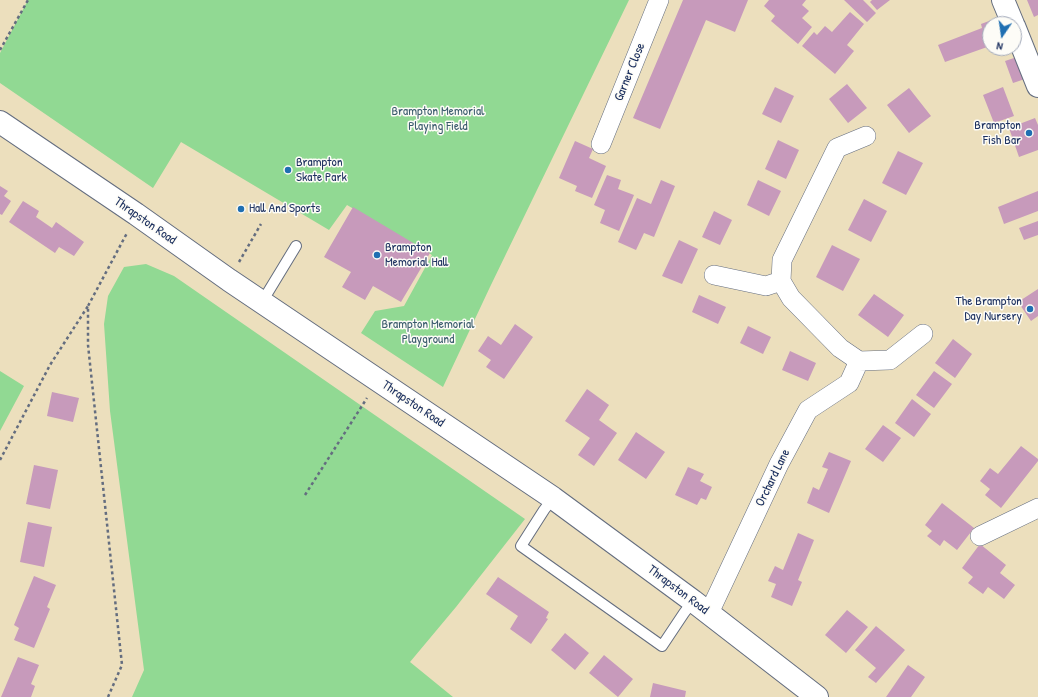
<!DOCTYPE html>
<style>
body{margin:0}
#map{position:relative;width:1038px;height:697px;overflow:hidden;background:#ecdfbd;font-family:"Patrick Hand",sans-serif}
canvas{display:block}
.north{position:absolute;left:982px;top:16px;width:40px;height:40px;box-sizing:border-box;background:#fdfcf7;border:1px solid #a3aaba;border-radius:50%;rotate:193deg;font-size:11px;font-weight:700;line-height:16px;text-align:center;color:#1b2f5e}
.north::after{content:'';display:block;margin:auto;width:14px;height:18px;background:#1f6fb2;clip-path:polygon(50% 0,100% 100%,50% 72%,0 100%)}
</style>
<div id="map">
<canvas width="1038" height="697"></canvas>
<div class="north">N</div>
</div>
<script>
const ctx = document.querySelector('canvas').getContext('2d');
ctx.lineJoin = 'round';
function fill(path, color) {
  ctx.fillStyle = color;
  ctx.fill(path, 'evenodd');
}
function stroke(path, color, width, dash) {
  ctx.strokeStyle = color;
  ctx.lineWidth = width;
  ctx.lineCap = dash ? 'butt' : 'round';
  ctx.setLineDash(dash || []);
  ctx.stroke(path);
}
function label(font, color, halo, rows, align = 'center') {
  ctx.font = font + ' "Patrick Hand",sans-serif';
  ctx.lineWidth = 3;
  ctx.setLineDash([]);
  ctx.textBaseline = 'middle';
  ctx.strokeStyle = halo;
  ctx.fillStyle = color;
  for (const [text, x, y, turn = 0] of rows) {
    ctx.save();
    ctx.translate(x, y);
    ctx.rotate((+turn || 0) * Math.PI / 180);
    ctx.textAlign = isNaN(turn) ? turn : align;
    if (halo) ctx.strokeText(text, 0, 0);
    ctx.fillText(text, 0, 0);
    ctx.restore();
  }
}
const green = new Path2D(`
 M28,0h601l-139,287 -47,100 -82,-54 14,-22 29,-5 28,-51 -85,-50 -18,25 -148,-88 -28,46 -153,-105v-30z
 M146,264l28,12 351,243 -69,88 -46,55 43,35h-321l12,-27 -34,-259 -6,-87 4,-28 16,-29z
 M0,371l24,15 -24,45z`);
const building = new Path2D(`
 M683,0h65l-13,32 -29,-12 -46,109 -27,-11z
 M769,0h37l-4,5 7,6 -7,7 10,9 -14,17 -27,-23 4,-5 -11,-10z
 M844,0h19l13,13 -9,9z
 M872,0h18l-13,10 -7,-8z
 M1027,0h11v15l-4,2z
 M850,12l14,12 -17,21 7,6 -19,23 -33,-28 12,-14 3,3 8,-9 7,6z
 M997,18l2,6h-9v22l-45,16 -7,-17 44,-17 -1,-4z
 M1017,57l8,22 -12,4 -8,-22z
 M847,84l20,24 -19,15 -19,-24z
 M775,87l19,9 -13,27 -19,-9z
 M1003,87l11,29 -20,7 -11,-28z
 M909,88l22,28 -22,17 -22,-28z
 M1035,118l3,7v25l-19,7 -10,-29z
 M778,140l21,10 -13,29 -21,-10z
 M575,141l18,8 -4,9 17,8 -14,32 -17,-7 2,-5 -18,-8z
 M898,151l25,12 -17,32 -24,-12z
 M607,175l14,5 -3,9 16,6 -15,36 -19,-8 5,-13 -11,-5z
 M661,180l14,6 -21,51 -10,-4 -8,17 -18,-8 19,-44 14,6z
 M758,180l23,11 -12,25 -22,-11z
 M0,186l8,5 -4,5 7,5 -9,14 -2,-1z
 M1038,191v20l-34,13 -6,-17z
 M864,199l23,12 -16,31 -23,-12z
 M23,201l16,10 -3,6 16,11 4,-6 28,20 -10,14 -15,-9 -4,6 -46,-31z
 M353,207l77,46 -29,49 -28,-16 -8,14 -23,-13 9,-15 -27,-15z
 M714,211l18,9 -12,25 -18,-8z
 M1038,221v14l-14,5 -5,-12z
 M679,240l19,9 -16,35 -20,-8z
 M832,245l28,14 -17,32 -27,-14z
 M1038,289v27l-7,5 -13,-19z
 M874,294l30,21 -16,22 -30,-22z
 M699,295l27,12 -8,17 -26,-12z
 M515,324l18,13 -29,42 -18,-12 5,-7 -13,-9 10,-15 13,9z
 M748,326l23,11 -8,17 -23,-11z
 M953,339l19,15 -17,24 -20,-15z
 M790,351l26,12 -8,18 -26,-11z
 M934,371l18,13 -18,24 -18,-13z
 M587,389l22,16 -10,15 18,13 -23,33 -16,-11 12,-17 -25,-17z
 M52,392l27,6 -6,24 -26,-6z
 M912,399l19,15 -17,23 -19,-14z
 M883,425l18,13 -18,24 -18,-13z
 M636,432l29,20 -19,27 -28,-19z
 M1021,446l17,13v2l-37,47 -16,-13 5,-6 -10,-8 10,-13 8,6z
 M829,452l22,9 -22,52 -22,-10 6,-16 6,3 9,-21 -6,-2z
 M34,465l24,5 -8,39 -24,-5z
 M688,467l16,7 -4,7 12,6 -6,13 -5,-2 -4,7 -22,-10z
 M942,503l32,25 -17,22 -13,-10 -4,6 -13,-10 5,-5 -7,-6z
 M28,522l24,5 -8,40 -24,-5z
 M798,533l16,7 -16,40 4,2 -10,24 -21,-9 5,-13 -8,-3 7,-15 8,4z
 M980,544l26,21 -6,8 15,12 -11,14 -16,-12 -5,7 -15,-11 5,-6 -11,-9z
 M34,576l22,9 -9,22 3,2 -16,39 -20,-8 5,-12 -5,-3z
 M498,577l51,35 -3,6 2,1 -17,25 -21,-15 8,-13 -32,-22z
 M847,610l21,17 -22,26 -21,-18z
 M876,626l29,24 -29,33 -8,-6 8,-9 -21,-18z
 M565,633l24,20 -14,17 -24,-20z
 M604,655l29,24 -15,18 -29,-24z
 M18,657l21,8 -8,19 4,2 -4,11h-30z
 M908,665l17,12 -14,20h-25z
 M653,683l33,8 -1,6h-35z`);
const path = new Path2D(`
 M0,50l28,-50
 M239,262l22,-38
 M0,460l50,-95 38,-59
 M305,495l62,-97
 M108,697l14,-32 -34,-320v-39l39,-73`);
const service = new Path2D(`
 M262,302l34,-56
 M553,498l-9,12 -23,36 141,100 22,-33 9,-12`);
const minor = new Path2D(`
 M601,144l58,-144
 M714,275l52,11 15,-5
 M859,361l31,-1 33,-26
 M980,536l58,-28
 M709,613l70,-149 29,-54 41,-27 10,-22 -19,-13 -49,-50 -10,-17 1,-21 55,-112 29,-12`);
const tertiary = new Path2D(`
 M1003,0l10,24
 M1014,26l24,60`);
const secondary = new Path2D(`
 M0,122l136,92 93,66 324,218 140,103 124,96`);
const markers = [
 [1029,133,4,"#1f6fb2"],
 [288,170,4,"#1f6fb2"],
 [241,209,4,"#1f6fb2"],
 [377,255,4,"#1f6fb2"],
 [1030,309,4,"#1f6fb2"]
];
const streetNames = [
 ["Garner Close",630,72,-68],
 ["Thrapston Road",145,221,35],
 ["Thrapston Road",413,404,34],
 ["Orchard Lane",773,478,-64],
 ["Thrapston Road",678,590,37]
];
const parkNames = [
 ["Brampton Memorial",438,112],
 ["Playing Field",438,127],
 ["Brampton Memorial",428,325],
 ["Playground",428,340]
];
const poiNames = [
 ["Brampton",1021,126,"right"],
 ["Fish Bar",1021,141,"right"],
 ["Brampton",296,163],
 ["Skate Park",296,178],
 ["Hall And Sports",249,209],
 ["Brampton",385,248],
 ["Memorial Hall",385,263],
 ["The Brampton",1022,302,"right"],
 ["Day Nursery",1022,317,"right"]
];
fill(green, '#91d993');
fill(building, '#c79abb');
stroke(service, '#646d7f', 12);
stroke(minor, '#646d7f', 20);
stroke(tertiary, '#646d7f', 24);
stroke(secondary, '#646d7f', 24);
stroke(path, '#646d7f', 2.5, [3, 3]);
stroke(service, '#fff', 10);
stroke(minor, '#fff', 19);
stroke(tertiary, '#fff', 22);
stroke(secondary, '#fff', 22);
for (const [x, y, r, color] of markers) {
  const dot = new Path2D();
  dot.arc(x, y, r, 0, 2 * Math.PI);
  ctx.fillStyle = color;
  ctx.fill(dot);
  stroke(dot, '#fdfcf7', 1.5);
}
label('13px', '#1b2f5e', '#fdfcf7', streetNames);
label('13px', '#385a6b', '#fdfcf7', parkNames);
label('13px', '#1b2f5e', '#fdfcf7', poiNames, 'left');
</script>
